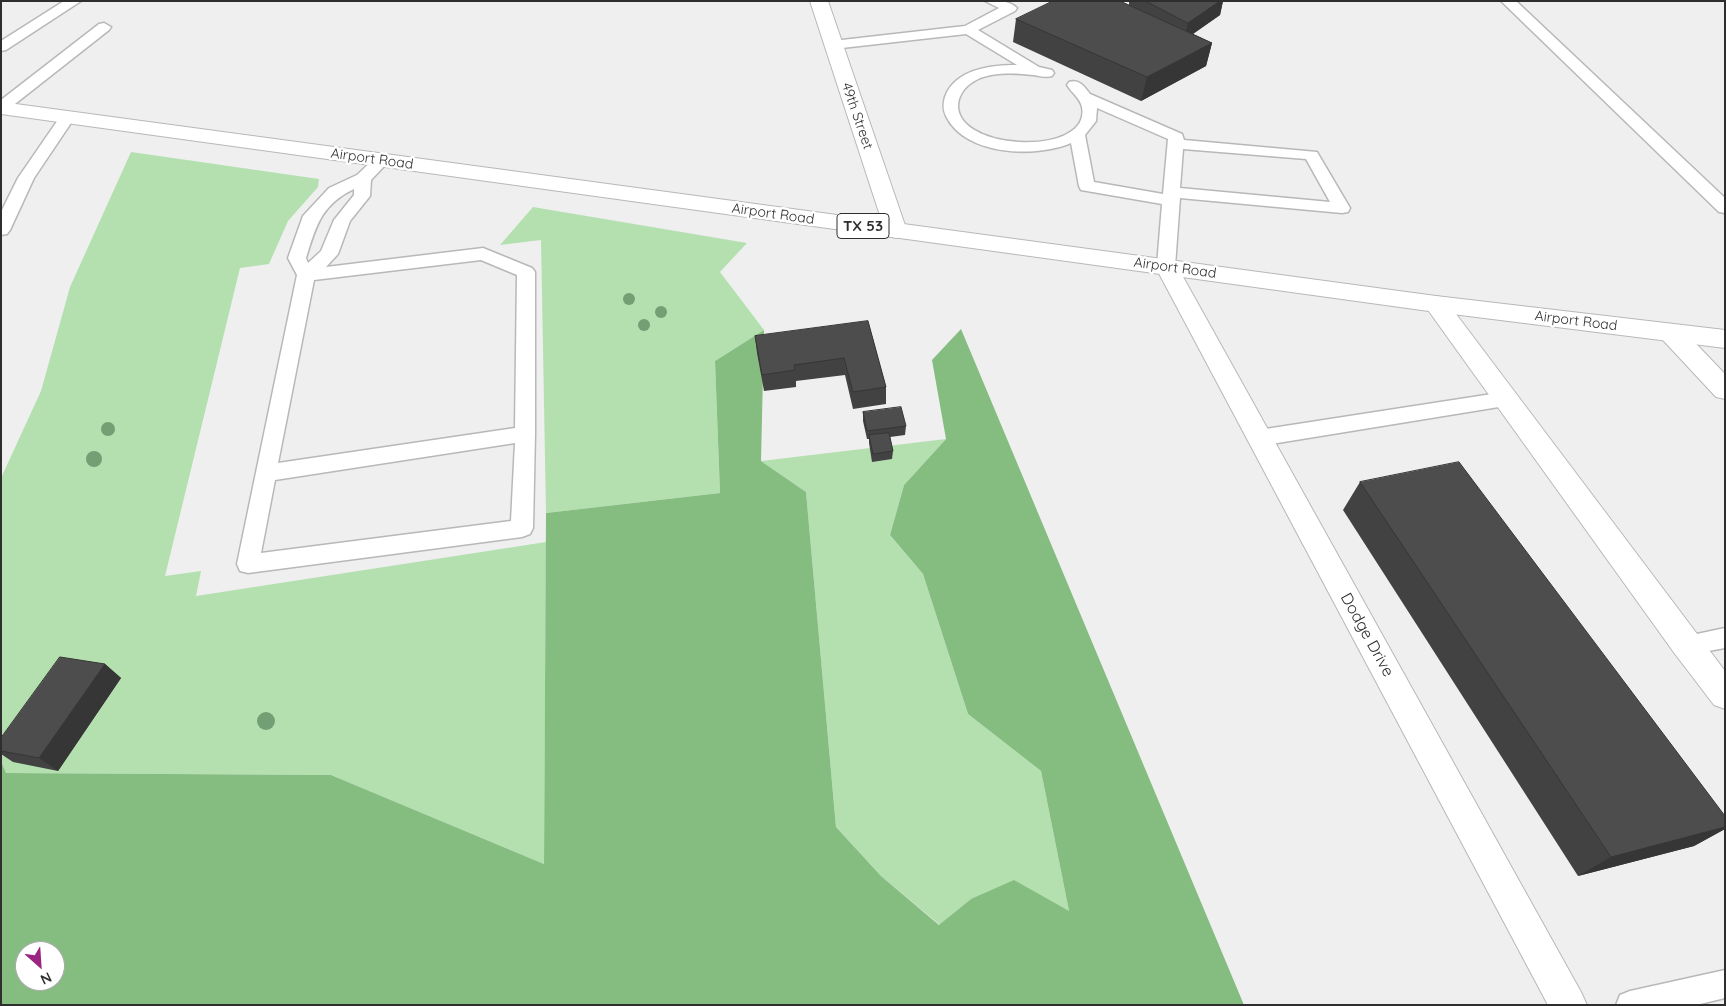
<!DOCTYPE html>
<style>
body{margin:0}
#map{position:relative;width:1726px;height:1006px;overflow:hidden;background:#efeff0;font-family:Quicksand,sans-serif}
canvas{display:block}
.frame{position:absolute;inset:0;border:2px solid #2e2e2f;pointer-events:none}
.north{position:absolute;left:15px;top:941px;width:50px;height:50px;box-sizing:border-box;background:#fff;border:1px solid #ababac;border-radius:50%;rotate:154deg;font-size:14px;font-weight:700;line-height:20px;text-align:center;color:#2e2e2f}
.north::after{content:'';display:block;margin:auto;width:18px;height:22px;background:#9b2681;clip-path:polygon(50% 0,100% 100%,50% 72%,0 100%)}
</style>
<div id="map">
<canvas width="1726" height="1006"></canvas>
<div class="frame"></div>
<div class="north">N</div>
</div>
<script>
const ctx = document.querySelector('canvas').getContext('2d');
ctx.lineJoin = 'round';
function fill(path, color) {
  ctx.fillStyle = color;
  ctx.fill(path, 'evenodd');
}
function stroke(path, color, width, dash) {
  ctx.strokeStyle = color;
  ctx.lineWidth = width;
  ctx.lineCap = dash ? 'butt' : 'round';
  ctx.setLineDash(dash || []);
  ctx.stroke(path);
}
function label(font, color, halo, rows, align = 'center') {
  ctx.font = font + ' Quicksand,sans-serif';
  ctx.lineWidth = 5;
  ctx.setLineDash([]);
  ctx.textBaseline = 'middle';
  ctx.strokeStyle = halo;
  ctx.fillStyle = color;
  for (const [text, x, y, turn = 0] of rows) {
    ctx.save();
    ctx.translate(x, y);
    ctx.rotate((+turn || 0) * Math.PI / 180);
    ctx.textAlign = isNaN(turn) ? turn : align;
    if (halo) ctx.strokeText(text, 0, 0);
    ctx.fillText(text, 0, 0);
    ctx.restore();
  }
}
const green = new Path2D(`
 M131,152l188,27 -1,8 -30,34 -19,43 -29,4 -75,308 36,-5 -5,25 350,-54 -2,322 -213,-89 -325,-2 -5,-12v-283l40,-87 29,-104z
 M533,207l214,36 -27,29 44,58 -49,31 5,132 -174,20 -5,-273 -41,5z
 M946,439l-42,46 -14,50 33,39 45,140 73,57 28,140 -98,-12 -31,26 -59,-49 -45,-49 -30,-335 -45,-31z`);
const forest = new Path2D(`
 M961,329l283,676h-1243v-244l5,12 325,2 213,89 2,-351 174,-20 -5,-132 49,-31 -3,131 45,31 30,335 45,49 58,49 32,-26 43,-19 55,31 -28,-140 -73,-57 -45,-140 -33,-39 14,-50 42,-46 -14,-79zM25,951h30v30h-30z`);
const service = new Path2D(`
 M64,1h17l-75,49 -5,1v-10z
 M985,1c12,0 24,-1 32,7l-2,3 -37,19 61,37 13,3 2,3 -2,3c-6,2 -12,0 -19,-1 -16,-2 -37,-3 -53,3 -10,5 -17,10 -21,21 -14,52 133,60 123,8 -2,-9 -11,-15 -15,-22l2,-3c10,-3 15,4 21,12l92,40 2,6 133,12 33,56 -2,4 -6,1 -162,-15 -5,68 -3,4 -6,2 -6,-2 -3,-4 5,-62 -81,-14 -2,-4 -8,-43c-35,15 -106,13 -125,-27 -3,-6 -3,-12 -1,-19 10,-28 46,-32 72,-32l-51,-31 -133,15 -5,-1 -2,-3 2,-3 5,-1 132,-15 34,-18zM1097,108l71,31 -5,55 -69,-12 -9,-47 11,-14zM1183,149l123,10 24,43 -150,-14z
 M1501,1h15l209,197v15l-6,-1z
 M104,23l7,4 -2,3 -103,81 -5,1v-12l98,-76z
 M67,112l5,2 3,3 -41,61 -24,52 -3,4 -6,1v-23l17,-34 44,-64z
 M382,155l6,2 2,3 -19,20 -1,16 -20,25 -12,33 -12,13 157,-19 49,20 3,4v162l-2,94 -3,6 -8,3 -274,36 -8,-2 -3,-7 60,-289 -9,-17 15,-42 26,-28 28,-13 19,-18zM354,189v6l-20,25 -13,31 -13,12 -2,-5c10,-32 15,-53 48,-69zM481,260l36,15 -2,153 -237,35 36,-183zM515,443l-4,78 -250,32 14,-73z
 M1505,392l7,2 3,5 -3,5 -7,2 -246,40 -7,-3 -3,-5 3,-5 7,-3z
 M1725,628v20l-39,7 -8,-3 -4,-7 4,-7z
 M1725,970v28l-29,7h-80l4,-10 10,-4z`);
const minor = new Path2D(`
 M810,1h18l79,230 -3,5 -8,2 -8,-2 -3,-5z
 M1166,258l8,3 3,5 404,726 6,13h-39l-393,-739 3,-5z
 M1436,296l8,2 281,373v38l-11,-4 -39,-51 -247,-344 -4,-6 4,-6z
 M1670,324l9,2 46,48v25l-9,-2 -55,-59 -3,-6 3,-6z`);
const primary = new Path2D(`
 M1,102l1435,194 289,34v18l-289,-36 -1435,-198z`);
const trees = [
 [629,299,6],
 [661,312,6],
 [644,325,6],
 [108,429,7],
 [94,459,8],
 [266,721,9]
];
const wall = new Path2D(`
 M1129,1h94l-3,14 -27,19 19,9 -6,23 -65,35 -128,-59 3,-23 113,-14z
 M868,321l18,66v17l-33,5 -8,-34 -49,6v6l-32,4 -7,-38 -2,-17z
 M863,412l43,14 -1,9 -15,2 3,14 -1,8 -20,3 -3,-19v-4h-2l-4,-18z
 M1360,482l365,334v13l-31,17 -116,30 -235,-366z
 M105,664l16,14 -63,93 -45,-9 -12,-8v-16z`);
const shadedWall = new Path2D(`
 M1220,1h3l-3,14 -36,25 4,-17z
 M1212,43l-6,23 -65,35 6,-24z
 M105,664l16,14 -63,93 -19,-13z
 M1725,827v2l-31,17 -116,30 33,-19z`);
const building = new Path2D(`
 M1053,1h67l92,42 -65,34 -131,-58z
 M1146,1h74l-32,22z
 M868,321l18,66 -33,5 -9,-34 -50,7 1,5 -33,5 -7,-39z
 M901,407l5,19 -39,5 -4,-19z
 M889,433l4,18 -20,3 -4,-19z
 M1459,462l266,354v11l-114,30 -251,-375z
 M60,657l45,7 -66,94 -38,-7v-13z`);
const farStreetnames = [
 ["49th Street",857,116,71],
 ["Airport Road",372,159,8],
 ["Airport Road",773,214,8],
 ["Airport Road",1175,268,8],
 ["Airport Road",1576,321,7]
];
const shields = [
 [863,226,52]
];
const shieldNames = [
 ["TX 53",863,226]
];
const streetNames = [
 ["Dodge Drive",1367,635,61]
];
fill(green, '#b4e0b0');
fill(forest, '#85bd81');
stroke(service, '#b8b8b9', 3);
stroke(minor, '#b8b8b9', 2);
stroke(primary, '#b8b8b9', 2);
fill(service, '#fff');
fill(minor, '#fff');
fill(primary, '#fff');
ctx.fillStyle = '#729f74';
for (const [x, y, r] of trees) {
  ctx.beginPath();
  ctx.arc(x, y, r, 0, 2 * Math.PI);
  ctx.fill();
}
fill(wall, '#434242');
fill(shadedWall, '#373636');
fill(building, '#4e4d4d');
stroke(building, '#373636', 1);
label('14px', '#2e2e2f', '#fff', farStreetnames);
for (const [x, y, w] of shields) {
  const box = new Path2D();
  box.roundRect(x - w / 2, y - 12.5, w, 25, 4);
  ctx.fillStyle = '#fff';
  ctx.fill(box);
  stroke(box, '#2e2e2f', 1);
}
label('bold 15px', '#2e2e2f', null, shieldNames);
label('16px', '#2e2e2f', '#fff', streetNames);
</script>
